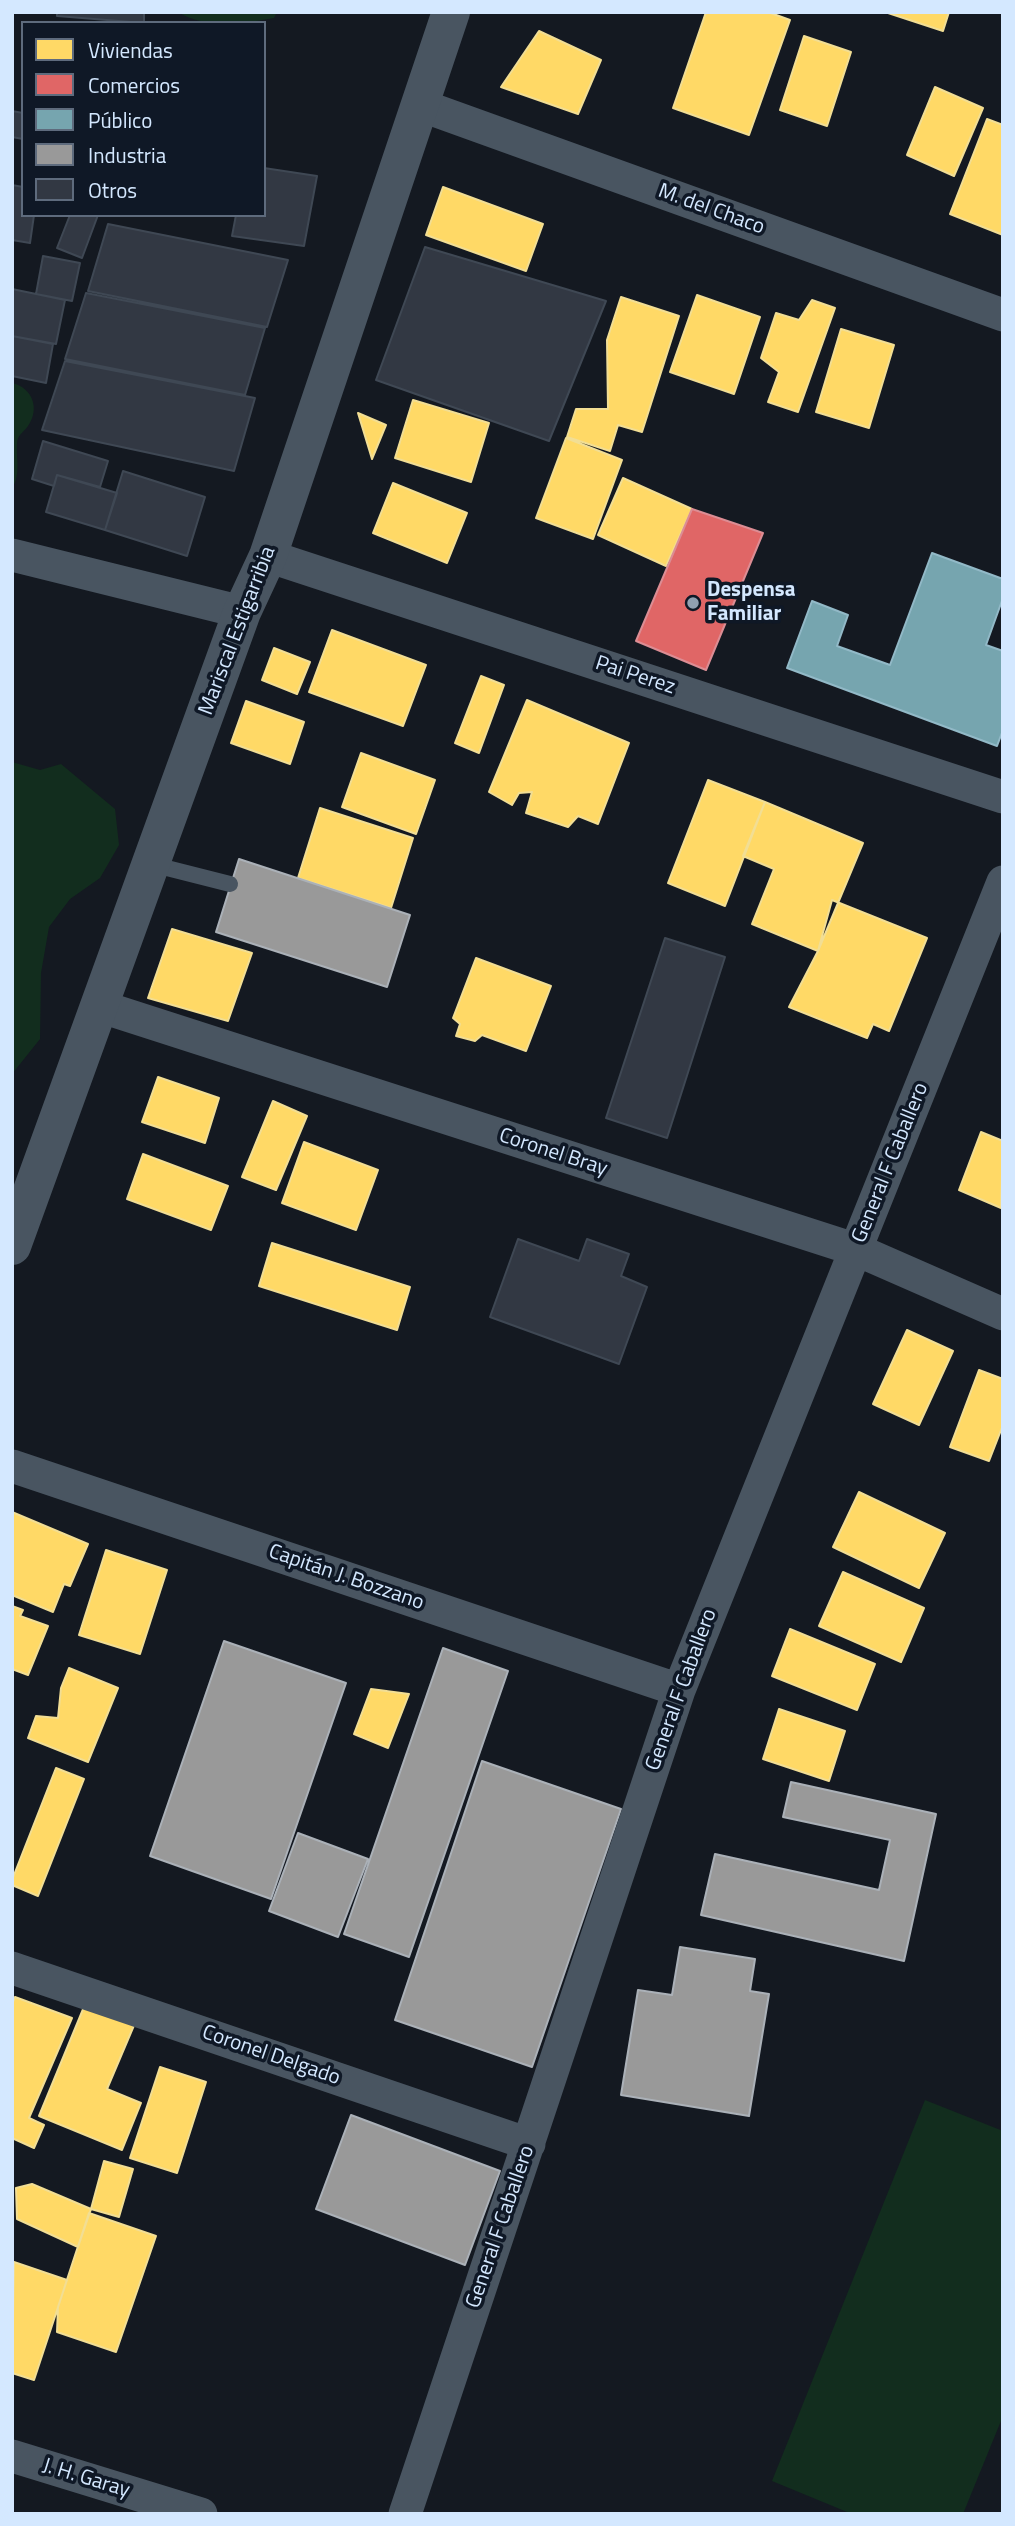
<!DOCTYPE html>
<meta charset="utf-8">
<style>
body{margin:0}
#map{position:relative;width:1015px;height:2526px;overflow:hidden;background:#141921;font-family:"Titillium Web",sans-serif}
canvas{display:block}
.frame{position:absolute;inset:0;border:14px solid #d4e8ff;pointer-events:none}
.legend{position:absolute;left:21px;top:21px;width:245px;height:196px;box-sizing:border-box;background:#0f1826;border:2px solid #5e6b7d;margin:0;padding:9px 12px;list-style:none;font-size:21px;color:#d4e8ff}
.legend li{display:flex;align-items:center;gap:14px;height:35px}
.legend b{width:35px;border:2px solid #5e6b7d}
</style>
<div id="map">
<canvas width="1015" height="2526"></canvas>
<div class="frame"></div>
<ul class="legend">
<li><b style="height:19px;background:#ffd966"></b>Viviendas</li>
<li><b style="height:19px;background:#e06666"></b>Comercios</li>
<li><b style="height:19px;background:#76a5af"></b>Público</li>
<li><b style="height:19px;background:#999"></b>Industria</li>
<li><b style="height:19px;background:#323843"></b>Otros</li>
</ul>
</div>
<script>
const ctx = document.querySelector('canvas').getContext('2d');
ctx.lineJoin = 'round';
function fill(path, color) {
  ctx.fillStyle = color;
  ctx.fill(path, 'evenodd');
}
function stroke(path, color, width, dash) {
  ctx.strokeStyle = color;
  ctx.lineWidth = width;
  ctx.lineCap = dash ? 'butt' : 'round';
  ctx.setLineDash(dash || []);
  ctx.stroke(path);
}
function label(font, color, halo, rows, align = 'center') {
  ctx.font = font + ' "Titillium Web",sans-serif';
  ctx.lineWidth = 7;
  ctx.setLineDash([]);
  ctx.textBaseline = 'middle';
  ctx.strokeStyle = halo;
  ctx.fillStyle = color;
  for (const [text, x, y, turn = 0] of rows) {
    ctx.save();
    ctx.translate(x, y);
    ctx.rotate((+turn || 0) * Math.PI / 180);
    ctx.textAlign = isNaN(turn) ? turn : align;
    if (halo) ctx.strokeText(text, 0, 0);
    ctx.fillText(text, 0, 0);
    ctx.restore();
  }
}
const green = new Path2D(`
 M178,12h99l-3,6c-31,6 -69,11 -96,-6z
 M12,383c21,5 28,26 16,43 -5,7 -11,9 -11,18 -1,15 4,31 -5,44z
 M12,762l28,8 21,-6 54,45 4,36 -19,33 -30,21 -21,28 -8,46 -1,66 -28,35z
 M925,2100l78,31v285l-40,98h-111l-80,-33z`);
const homes = new Path2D(`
 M706,12h62l22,8 -41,115 -76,-27z
 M885,12h64l-6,19z
 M539,31l62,29 -23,54 -77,-27z
 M804,36l47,16 -24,74 -47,-16z
 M935,87l48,21 -29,68 -47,-21z
 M987,119l16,6v110l-53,-21z
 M443,187l100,37 -17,47 -100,-36z
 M697,295l63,22 -26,77 -64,-22z
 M621,297l58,19 -37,116 -24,-7 -8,26 -43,-14 9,-28h32l-1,-69z
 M812,300l23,8 -37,104 -30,-10 11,-30 -18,-14 15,-45 23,7z
 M841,329l53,16 -25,83 -53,-16z
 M413,400l76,23 -18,59 -76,-24z
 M358,413l28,12 -14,34z
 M566,438l56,22 -29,79 -57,-21z
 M623,478l69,31 -26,57 -68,-31z
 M393,483l74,30 -20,50 -74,-30z
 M332,630l94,35 -23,61 -94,-34z
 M274,648l36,14 -13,32 -35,-14z
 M481,676l23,9 -25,68 -24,-10z
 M527,700l102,43 -31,81 -20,-8 -10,11 -42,-14 6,-21 -13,1 -7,12 -23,-13z
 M246,701l58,21 -14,42 -59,-21z
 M361,753l74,27 -19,54 -74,-27z
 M708,780l57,22 -40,104 -57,-23z
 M765,802l98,41 -45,108 -66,-27 22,-55 -31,-13z
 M320,808l93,30 -22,70 -93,-30z
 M832,900l95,38 -38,93 -16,-7 -6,14 -78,-31 29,-56z
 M172,929l80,24 -24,68 -80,-23z
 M476,958l75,28 -25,65 -44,-16 -7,6 -19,-5 4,-12 -7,-6z
 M158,1077l61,21 -14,45 -63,-21z
 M273,1101l34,15 -31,74 -34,-13z
 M981,1132l22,9 -2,67 -42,-18z
 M304,1142l74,28 -22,60 -74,-27z
 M143,1154l85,32 -17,44 -84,-31z
 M272,1243l138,44 -13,43 -138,-44z
 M907,1330l46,21 -34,74 -46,-21z
 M979,1370l24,9v46l-14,36 -39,-14z
 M859,1492l86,41 -26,55 -86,-41z
 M12,1512l76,32 -18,42 -6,-2 -11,28 -41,-17z
 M106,1550l61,20 -27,84 -61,-19z
 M843,1572l81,36 -23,54 -82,-36z
 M12,1606l11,4 -3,6 28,10 -20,49 -16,-6z
 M790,1629l85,35 -18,46 -85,-34z
 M69,1668l49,20 -30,74 -60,-24 8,-22 22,2 3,-30z
 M371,1689l38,5 -21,54 -34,-14z
 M779,1709l66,22 -16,50 -66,-22z
 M56,1768l28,11 -46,117 -26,-11v-5z
 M15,1997l57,21 -43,100 15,7 -10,23 -22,-10v-134z
 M86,2002l49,21 -28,66 34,14 -19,47 -83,-34z
 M160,2067l46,15 -29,91 -47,-15z
 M104,2161l29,8 -14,48 -28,-8z
 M32,2184l59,25 -13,38 -61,-28 -1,-31z
 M89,2213l67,23 -40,116 -59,-20 1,-25z
 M14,2262l53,18 -33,100 -22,-7z`);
const shops = new Path2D(`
 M692,509l71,24 -57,137 -70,-29z`);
const public = new Path2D(`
 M932,553l71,26v19l-17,47 17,6v79l-6,16 -210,-78 25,-67 36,14 -11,31 53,19z`);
const industry = new Path2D(`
 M239,859l171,56 -23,72 -171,-55z
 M224,1641l122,42 -75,216 -121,-43z
 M443,1648l65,23 -99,286 -65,-23z
 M482,1761l139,48 -89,258 -137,-47z
 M791,1782l145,32 -32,147 -203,-46 14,-61 164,36 11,-50 -107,-23z
 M298,1833l70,26 -30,78 -69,-26z
 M680,1947l75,12 -5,32 19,3 -20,122 -128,-21 17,-105 34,5z
 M351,2115l149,56 -35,94 -149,-56z`);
const building = new Path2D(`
 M57,12h87v11l-87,-7z
 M12,111l11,2v26l-11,-2z
 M264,168l53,8 -13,70 -72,-10 4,-21h28z
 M12,185l11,2v28h11l-4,28 -18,-3z
 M70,215h28l-16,43 -25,-10z
 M108,224l180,36 -21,67 -179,-36z
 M425,247l181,54 -57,140 -173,-61z
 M43,256l37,7 -8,38 -36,-7z
 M12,289l53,11 -9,44 -44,-8z
 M86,293l179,35 -20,67 -180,-36z
 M12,336l41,8 -7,39 -34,-7z
 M65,361l190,37 -21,73 -192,-41z
 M43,441l65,20 -8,26 -43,-12 -3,11 -22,-7z
 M123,471l82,26 -18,59 -82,-26z
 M57,475l60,18 -12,37 -59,-18z
 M665,938l60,19 -58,181 -61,-20z
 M518,1239l61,22 8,-22 42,15 -8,22 26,11 -28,77 -129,-47z`);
const service = new Path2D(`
 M151,864l79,20`);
const minor = new Path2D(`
 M420,105l583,210
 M12,555l230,57
 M268,556l735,241
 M99,1006l758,244 146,64
 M12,1466l667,224
 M12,1968l517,176
 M12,2456l189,58
 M405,2514l274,-824 324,-808`);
const tertiary = new Path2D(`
 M12,1246l230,-634 26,-56 183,-544`);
const markers = [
 [693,603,7,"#91a0b1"]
];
const streetNames = [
 ["M. del Chaco",711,210,20],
 ["Mariscal Estigarribia",238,631,-69],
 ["Pai Perez",635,676,18],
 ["Coronel Bray",553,1153,18],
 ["General F Caballero",891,1163,-68],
 ["Capitán J. Bozzano",346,1578,19],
 ["General F Caballero",682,1690,-70],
 ["Coronel Delgado",271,2056,19],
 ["General F Caballero",501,2227,-71],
 ["J. H. Garay",86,2479,17]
];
const poiNames = [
 ["Despensa",707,591],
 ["Familiar",707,615]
];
fill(green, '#122d1e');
fill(homes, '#ffd966');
stroke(homes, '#f2de94', 2);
fill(shops, '#e06666');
stroke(shops, '#dc8d94', 2);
fill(public, '#76a5af');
stroke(public, '#92b9c7', 2);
fill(industry, '#999');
stroke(industry, '#abb1b8', 2);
fill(building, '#323843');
stroke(building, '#3f4854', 2);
stroke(service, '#495561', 16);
stroke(minor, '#495561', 33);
stroke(tertiary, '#495561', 38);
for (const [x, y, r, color] of markers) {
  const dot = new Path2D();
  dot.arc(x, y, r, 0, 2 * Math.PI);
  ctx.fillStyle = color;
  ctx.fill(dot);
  stroke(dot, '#0f1826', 2.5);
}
label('21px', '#d4e8ff', '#0f1826', streetNames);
label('bold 21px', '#d4e8ff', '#0f1826', poiNames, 'left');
</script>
